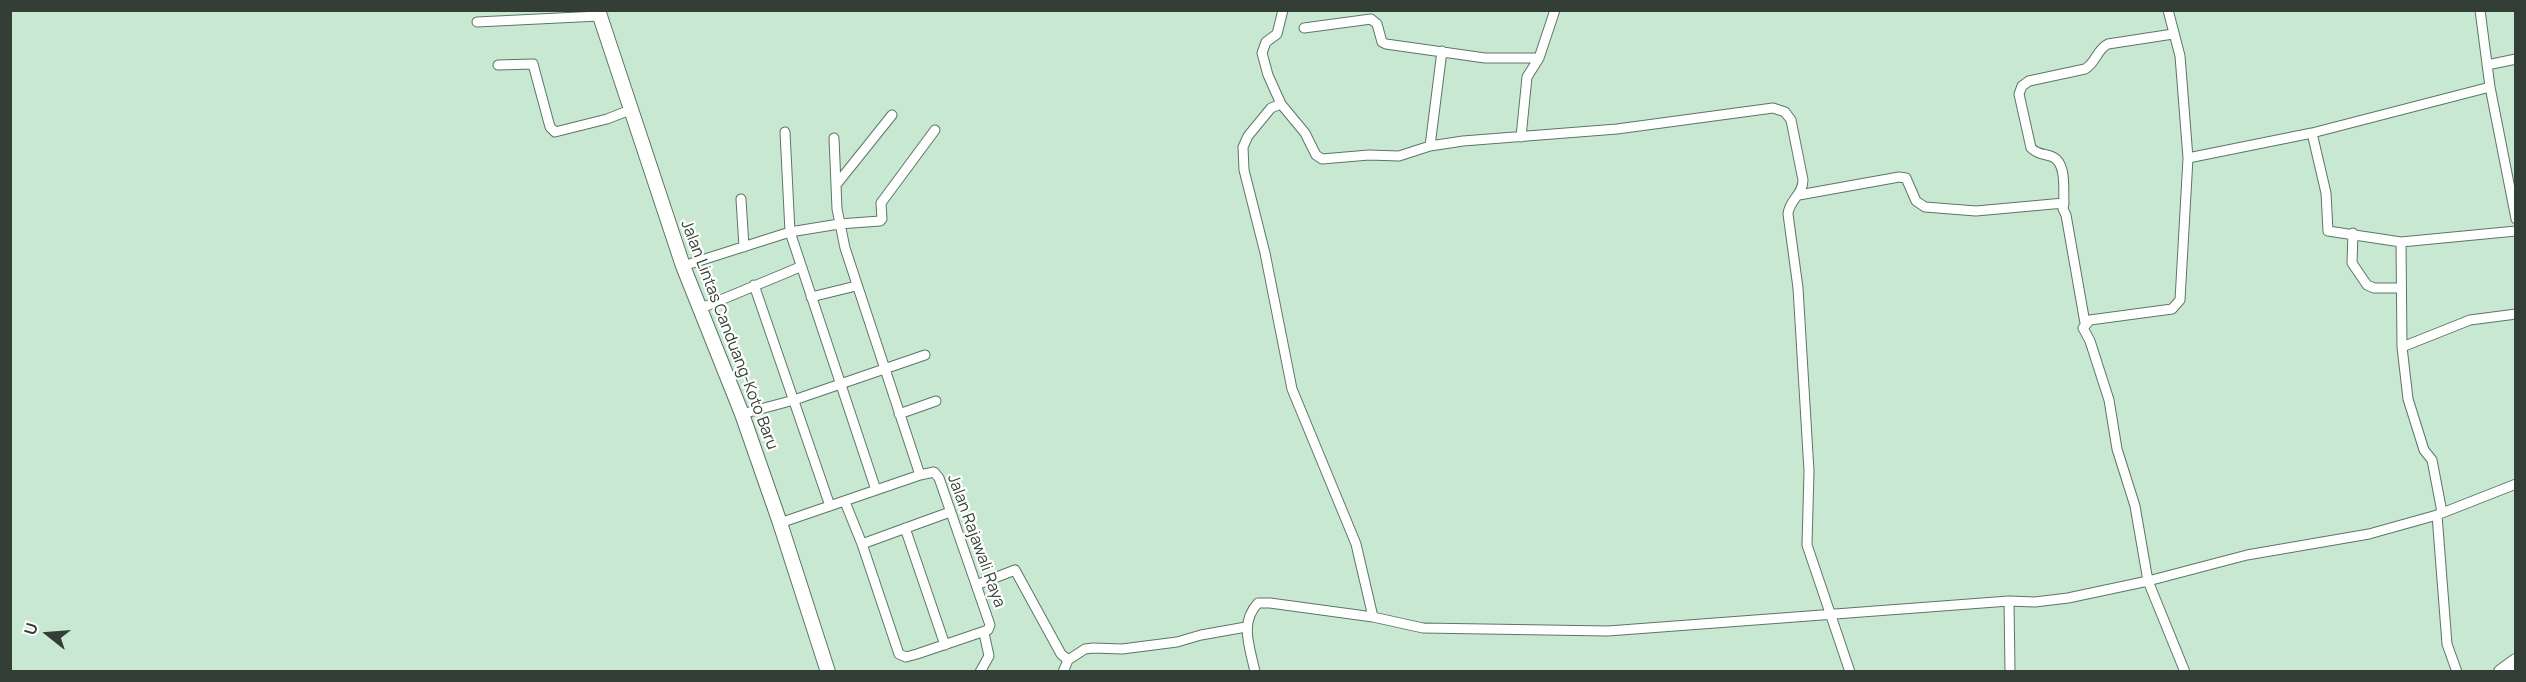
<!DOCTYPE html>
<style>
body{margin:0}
#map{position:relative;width:2526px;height:682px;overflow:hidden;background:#c9e8d2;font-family:Manrope,sans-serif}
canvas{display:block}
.frame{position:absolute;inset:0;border:12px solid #323e36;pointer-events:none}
.north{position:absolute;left:18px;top:604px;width:60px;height:60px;-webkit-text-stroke:4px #fff;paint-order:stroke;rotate:287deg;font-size:16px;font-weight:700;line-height:24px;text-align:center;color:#323e36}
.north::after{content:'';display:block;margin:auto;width:21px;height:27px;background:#323e36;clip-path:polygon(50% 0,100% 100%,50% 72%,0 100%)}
</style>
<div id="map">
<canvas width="2526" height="682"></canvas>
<div class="frame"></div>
<div class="north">U</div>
</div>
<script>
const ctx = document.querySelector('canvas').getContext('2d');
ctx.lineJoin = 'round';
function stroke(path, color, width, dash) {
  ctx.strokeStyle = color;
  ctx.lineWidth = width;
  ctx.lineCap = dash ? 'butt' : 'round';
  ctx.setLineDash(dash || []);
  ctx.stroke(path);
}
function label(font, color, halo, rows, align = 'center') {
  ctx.font = font + ' Manrope,sans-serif';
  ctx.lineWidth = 4.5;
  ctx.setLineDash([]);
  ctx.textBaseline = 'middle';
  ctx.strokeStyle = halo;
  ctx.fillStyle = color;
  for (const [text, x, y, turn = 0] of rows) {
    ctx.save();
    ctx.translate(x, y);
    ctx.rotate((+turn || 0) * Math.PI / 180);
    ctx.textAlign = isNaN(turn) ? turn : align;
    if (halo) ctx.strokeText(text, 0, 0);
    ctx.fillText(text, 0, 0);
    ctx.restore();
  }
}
const street = new Path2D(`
 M1283,10l-6,24 -11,8 -4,11 6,22 13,29 24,29 11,22 6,4 47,-4 30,1 31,-10 33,-5 154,-12 156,-21 12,4 6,8 12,60c0,15 -14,20 -15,34l10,74 11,183 -2,74 43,127
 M2168,10l12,46 8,102 -8,142 -8,9 -82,11 -7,8 7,13 19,59 8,49 18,57 13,75 37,91
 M2480,10l10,77 26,132
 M477,22l122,-6
 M1304,28l67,-9 6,5 5,18 4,2 99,14h54
 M498,65l35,-1 17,63 5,5 52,-13 23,-9
 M2487,65l29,-6
 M1281,104l-10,4 -23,28 -5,11 1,23 21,83 27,136 64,155 17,73
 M785,132l5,100 86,258
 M2312,133l14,60 2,38 73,11 115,-11
 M1521,137l6,-60 12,-19 16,-48
 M834,138l3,71 8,39 75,227
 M1430,146l12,-95
 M2188,158l124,-25 178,-46
 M836,185l56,-70
 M1799,195l100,-18 7,1 10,23 9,6 51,4 88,-8 -1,6 3,6 19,108
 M741,199l3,48
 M2064,203c-1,-13 3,-39 -11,-46 -9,-4 -13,-1 -22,-9l-12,-54 3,-8 7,-5 56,-12c11,-6 12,-20 23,-25l65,-10
 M2353,233l-1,30 15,22 7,3h27
 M2401,242l1,105 6,52 16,51 8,10 10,52
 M683,266l107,-34 49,-8 41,-3 2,-2 -1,-16 54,-73
 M754,285l76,221
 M811,297l45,-11
 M699,309l101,-42
 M2402,347l68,-27 46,-6
 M742,414l52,-14 131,-45
 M899,414l37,-13
 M2437,515l10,129 10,28
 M780,523l140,-48 14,-3 5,6 51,147 -2,5 -71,24 -11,3 -7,-3 -37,-110 -17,-42
 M905,528l40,117
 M862,544l88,-32
 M976,585l39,-15 46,84 7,6 17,-11 8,-1 29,1 55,-7 24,-7 45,-8
 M2009,601l1,71
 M980,672l9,-16 -5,-23
 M1063,672l5,-12
 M1255,672c-5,-25 -16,-49 3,-69h12l103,14 50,11 185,3 401,-30 26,1 33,-4 80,-17 99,-26 122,-21 68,-19 79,-31`);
const secondary = new Path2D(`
 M598,10l85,256 59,148 38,109 48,149
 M2501,672l15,-11`);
const streetNames = [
 ["Jalan Lintas Canduang-Koto Baru",729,335,69],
 ["Jalan Rajawali Raya",976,541,70]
];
stroke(street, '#5a7764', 11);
stroke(secondary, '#5a7764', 16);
stroke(street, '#fff', 9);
stroke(secondary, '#fff', 14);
label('16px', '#323e36', '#fff', streetNames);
</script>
